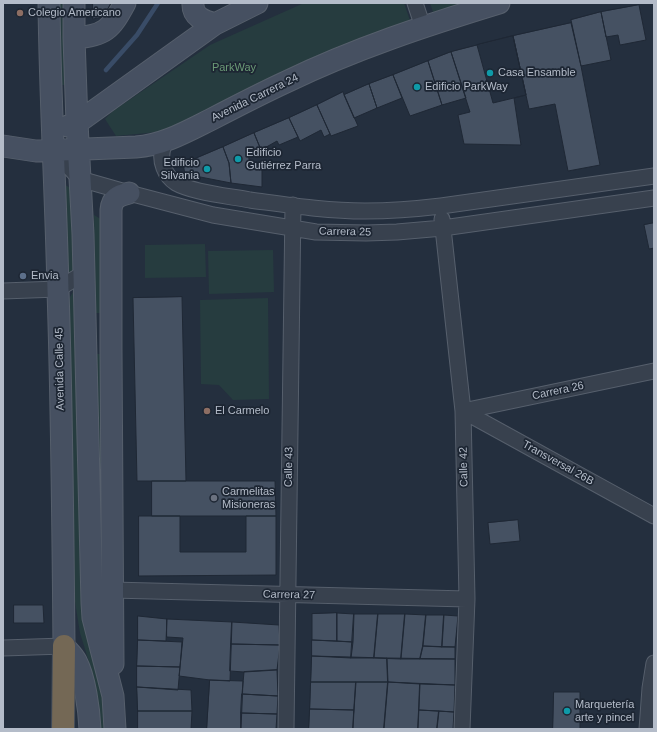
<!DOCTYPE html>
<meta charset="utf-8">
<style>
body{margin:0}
#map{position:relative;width:657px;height:732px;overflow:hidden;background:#242f3e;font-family:Arial,sans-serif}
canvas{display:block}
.frame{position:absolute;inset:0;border:4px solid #b4bcc9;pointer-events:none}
</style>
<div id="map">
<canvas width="657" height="732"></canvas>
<div class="frame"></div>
</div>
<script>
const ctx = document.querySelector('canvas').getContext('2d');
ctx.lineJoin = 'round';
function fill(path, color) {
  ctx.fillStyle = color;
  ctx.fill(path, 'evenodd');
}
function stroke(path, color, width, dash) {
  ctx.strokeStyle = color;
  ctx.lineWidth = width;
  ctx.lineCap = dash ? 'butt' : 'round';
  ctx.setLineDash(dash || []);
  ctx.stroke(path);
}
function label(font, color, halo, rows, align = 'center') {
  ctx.font = font + ' Arial,sans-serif';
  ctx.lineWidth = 3.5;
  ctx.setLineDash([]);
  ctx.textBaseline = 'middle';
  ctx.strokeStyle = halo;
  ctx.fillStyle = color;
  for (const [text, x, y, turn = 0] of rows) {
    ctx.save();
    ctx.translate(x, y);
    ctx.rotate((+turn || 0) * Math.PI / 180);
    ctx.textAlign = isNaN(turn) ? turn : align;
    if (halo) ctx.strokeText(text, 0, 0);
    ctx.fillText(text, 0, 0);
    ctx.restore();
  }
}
const green = new Path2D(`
 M55,3h10v82h-9z
 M304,3h100l8,23 -245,105 -30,3 -21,2 -11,-17 8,-8 97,-66z
 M430,3h52l-47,15z
 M63,184l12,6 2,79 -11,8z
 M94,215l10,6 2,92h-11z
 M205,244l1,33 -61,1v-33z
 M273,250l1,42 -65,2 -1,-43z
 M75,289l5,282 2,28 30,130h-13l-3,-37 -7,-30 -9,-29 -5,-31 -2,-31 -5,-271z
 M268,298l1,101 -36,1 -14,-15 -18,-1 -1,-84z
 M97,354h10l1,279 -10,-34z`);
const stream = new Path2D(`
 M106,70l31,-35 21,-32`);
const building = new Path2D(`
 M93,3h18l-8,14 -10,2z
 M639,5l7,35 -26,5 -2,-10 -12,2 -5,-25z
 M601,12l10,48 -30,6 -10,-46z
 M571,23l10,43 19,99 -32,6 -13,-67 -26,5 -16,-73z
 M513,36l13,59 -33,8 -16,-58z
 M513,36l13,59 -12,3 7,47 -57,-1 -6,-29 12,-3 -19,-60z
 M451,52l15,46 -24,7 -14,-44z
 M428,61l14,44 -32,11 -17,-41z
 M393,75l9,23 -25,10 -8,-24z
 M369,84l8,24 -23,10 -10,-23z
 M343,92l15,34 -27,10 -14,-31z
 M317,105l13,29 -6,3 -3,-7 -21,11 -11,-23z
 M289,118l9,19 -19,8 -2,-4 -16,9 -7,-17z
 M254,133l7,17 -13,4 2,10 12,-1v24l-31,-4 -2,-20 -6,-16z
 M223,147l6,16 2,20 -46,-9 -2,-10z
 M654,223v25l-5,1 -5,-24z
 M182,297l4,184h-49l-4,-183z
 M152,481h123l1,35h-124z
 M139,516h41v36h66v-36h30v59l-137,1z
 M518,520l2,21 -30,3 -2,-21z
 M14,605h29l1,18h-30z
 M337,613v28l-25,-1v-26z
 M337,613l17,1 -1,28 -16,-1z
 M354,614h24l-4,44h-23z
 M378,614h27l-4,45 -27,-1z
 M405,614l21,1 -3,31 -3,13h-19z
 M426,615h18l-2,32 -19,-1z
 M444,615l14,1 -3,31h-13z
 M138,616l29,3 -1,22 -28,-1z
 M167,619l65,3 -2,59 -20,-1 -31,-4 4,-38 -16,-1z
 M232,622l47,3 1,20 -49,-1z
 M138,640l44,2 -2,25 -43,-1z
 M312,640l41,2 -2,16 -39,-2z
 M231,644l49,1 -3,25 -33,2 -14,-1z
 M423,646l32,1v12h-35z
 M312,656l75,2 1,24h-77z
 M387,658l68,1v26l-67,-3z
 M137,666l43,1 -2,23 -41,-3z
 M277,670l1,26 -36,-2 2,-22z
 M210,680l33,1 -2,48h-34z
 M311,682h45l-2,28 -44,-1z
 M356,682h32l-4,47h-31z
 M388,682l32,2 -2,45h-34z
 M420,684l35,1 -1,27 -35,-2z
 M137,687l54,3 1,21h-54z
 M554,692h26v37h-27z
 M242,694l36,2 -1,18 -36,-1z
 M310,709l44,1 -1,19h-44z
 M419,710l20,1 -2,18h-19z
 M138,711h54l-1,18h-53z
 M439,711l15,1 -1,17h-16z
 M241,713l36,1 -1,15h-35z`);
const street = new Path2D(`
 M415,3l8,24
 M167,140c-2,3 -3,6 -4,8 -4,13 2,28 13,35 7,4 15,6 23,8 17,4 34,6 51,9 38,5 76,11 115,11 25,0 51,-2 76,-5l213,-30
 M53,150l27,29 49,14 84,22 103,17 50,1 31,-1 46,-4 211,-30
 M442,219l21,192 4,188 -5,130
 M3,291l55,-2 26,-16
 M463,411l191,105
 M463,411l191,-40
 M112,590l355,9
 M3,648l61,-2
 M286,729l7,-524
 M647,729l3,-41 4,-25`);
const secondary = new Path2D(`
 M49,3c1,96 7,192 9,288 4,118 5,237 6,355 4,5 9,9 12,15 9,17 13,48 14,68
 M74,3v35l3,85 6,111 9,369 1,15 20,78 2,33
 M193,3c-1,14 11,18 22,21
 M74,38c31,-2 37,-9 51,-35
 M68,126l9,-3 138,-99 42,-21
 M3,146l33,5 100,-4c27,-2 50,-15 74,-27 25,-13 50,-26 76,-38 68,-33 141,-57 213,-79
 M113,664l-2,-314v-140c1,-12 7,-14 18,-17`);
const highway = new Path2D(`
 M63,729l1,-83`);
const markers = [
 [20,13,4,"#8d6e63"],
 [490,73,4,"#0f9aa8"],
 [417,87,4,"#0f9aa8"],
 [238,159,4,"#0f9aa8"],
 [207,169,4,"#0f9aa8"],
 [23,276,4,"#5c6f8a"],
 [207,411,4,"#8d6e63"],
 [214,498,4,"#6b7280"],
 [567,711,4,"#0f9aa8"]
];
const poiNames = [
 ["Colegio Americano",28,13],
 ["Casa Ensamble",498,73],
 ["Edificio ParkWay",425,87],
 ["Edificio",246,153],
 ["Gutiérrez Parra",246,166],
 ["Edificio",199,163,"right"],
 ["Silvania",199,176,"right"],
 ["Envia",31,276],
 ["El Carmelo",215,411],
 ["Carmelitas",222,492],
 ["Misioneras",222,505],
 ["Marquetería",575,705],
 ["arte y pincel",575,718]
];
const parkNames = [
 ["ParkWay",234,68]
];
const streetNames = [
 ["Avenida Carrera 24",255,98,-26],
 ["Carrera 25",345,232,1],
 ["Avenida Calle 45",60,369,-91],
 ["Carrera 26",558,391,-12],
 ["Transversal 26B",558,463,29],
 ["Calle 43",289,467,-89],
 ["Calle 42",464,467,-91],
 ["Carrera 27",289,595,1]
];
fill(green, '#263c3f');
stroke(stream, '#394c67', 4.5);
fill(building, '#455162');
stroke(building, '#1f2835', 1);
stroke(street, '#565f6c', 17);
stroke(secondary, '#565f6c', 23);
stroke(highway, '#434c59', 24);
stroke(street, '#38414e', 15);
stroke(secondary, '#465061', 21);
stroke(highway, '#746855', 22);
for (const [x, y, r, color] of markers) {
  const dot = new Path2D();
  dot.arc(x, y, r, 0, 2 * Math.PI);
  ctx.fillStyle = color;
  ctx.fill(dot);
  stroke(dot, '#1d2633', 1.5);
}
label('11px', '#b4bcc9', '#1d2633', poiNames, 'left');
label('11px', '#6b9a76', '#1d2633', parkNames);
label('11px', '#b4bcc9', '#1d2633', streetNames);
</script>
